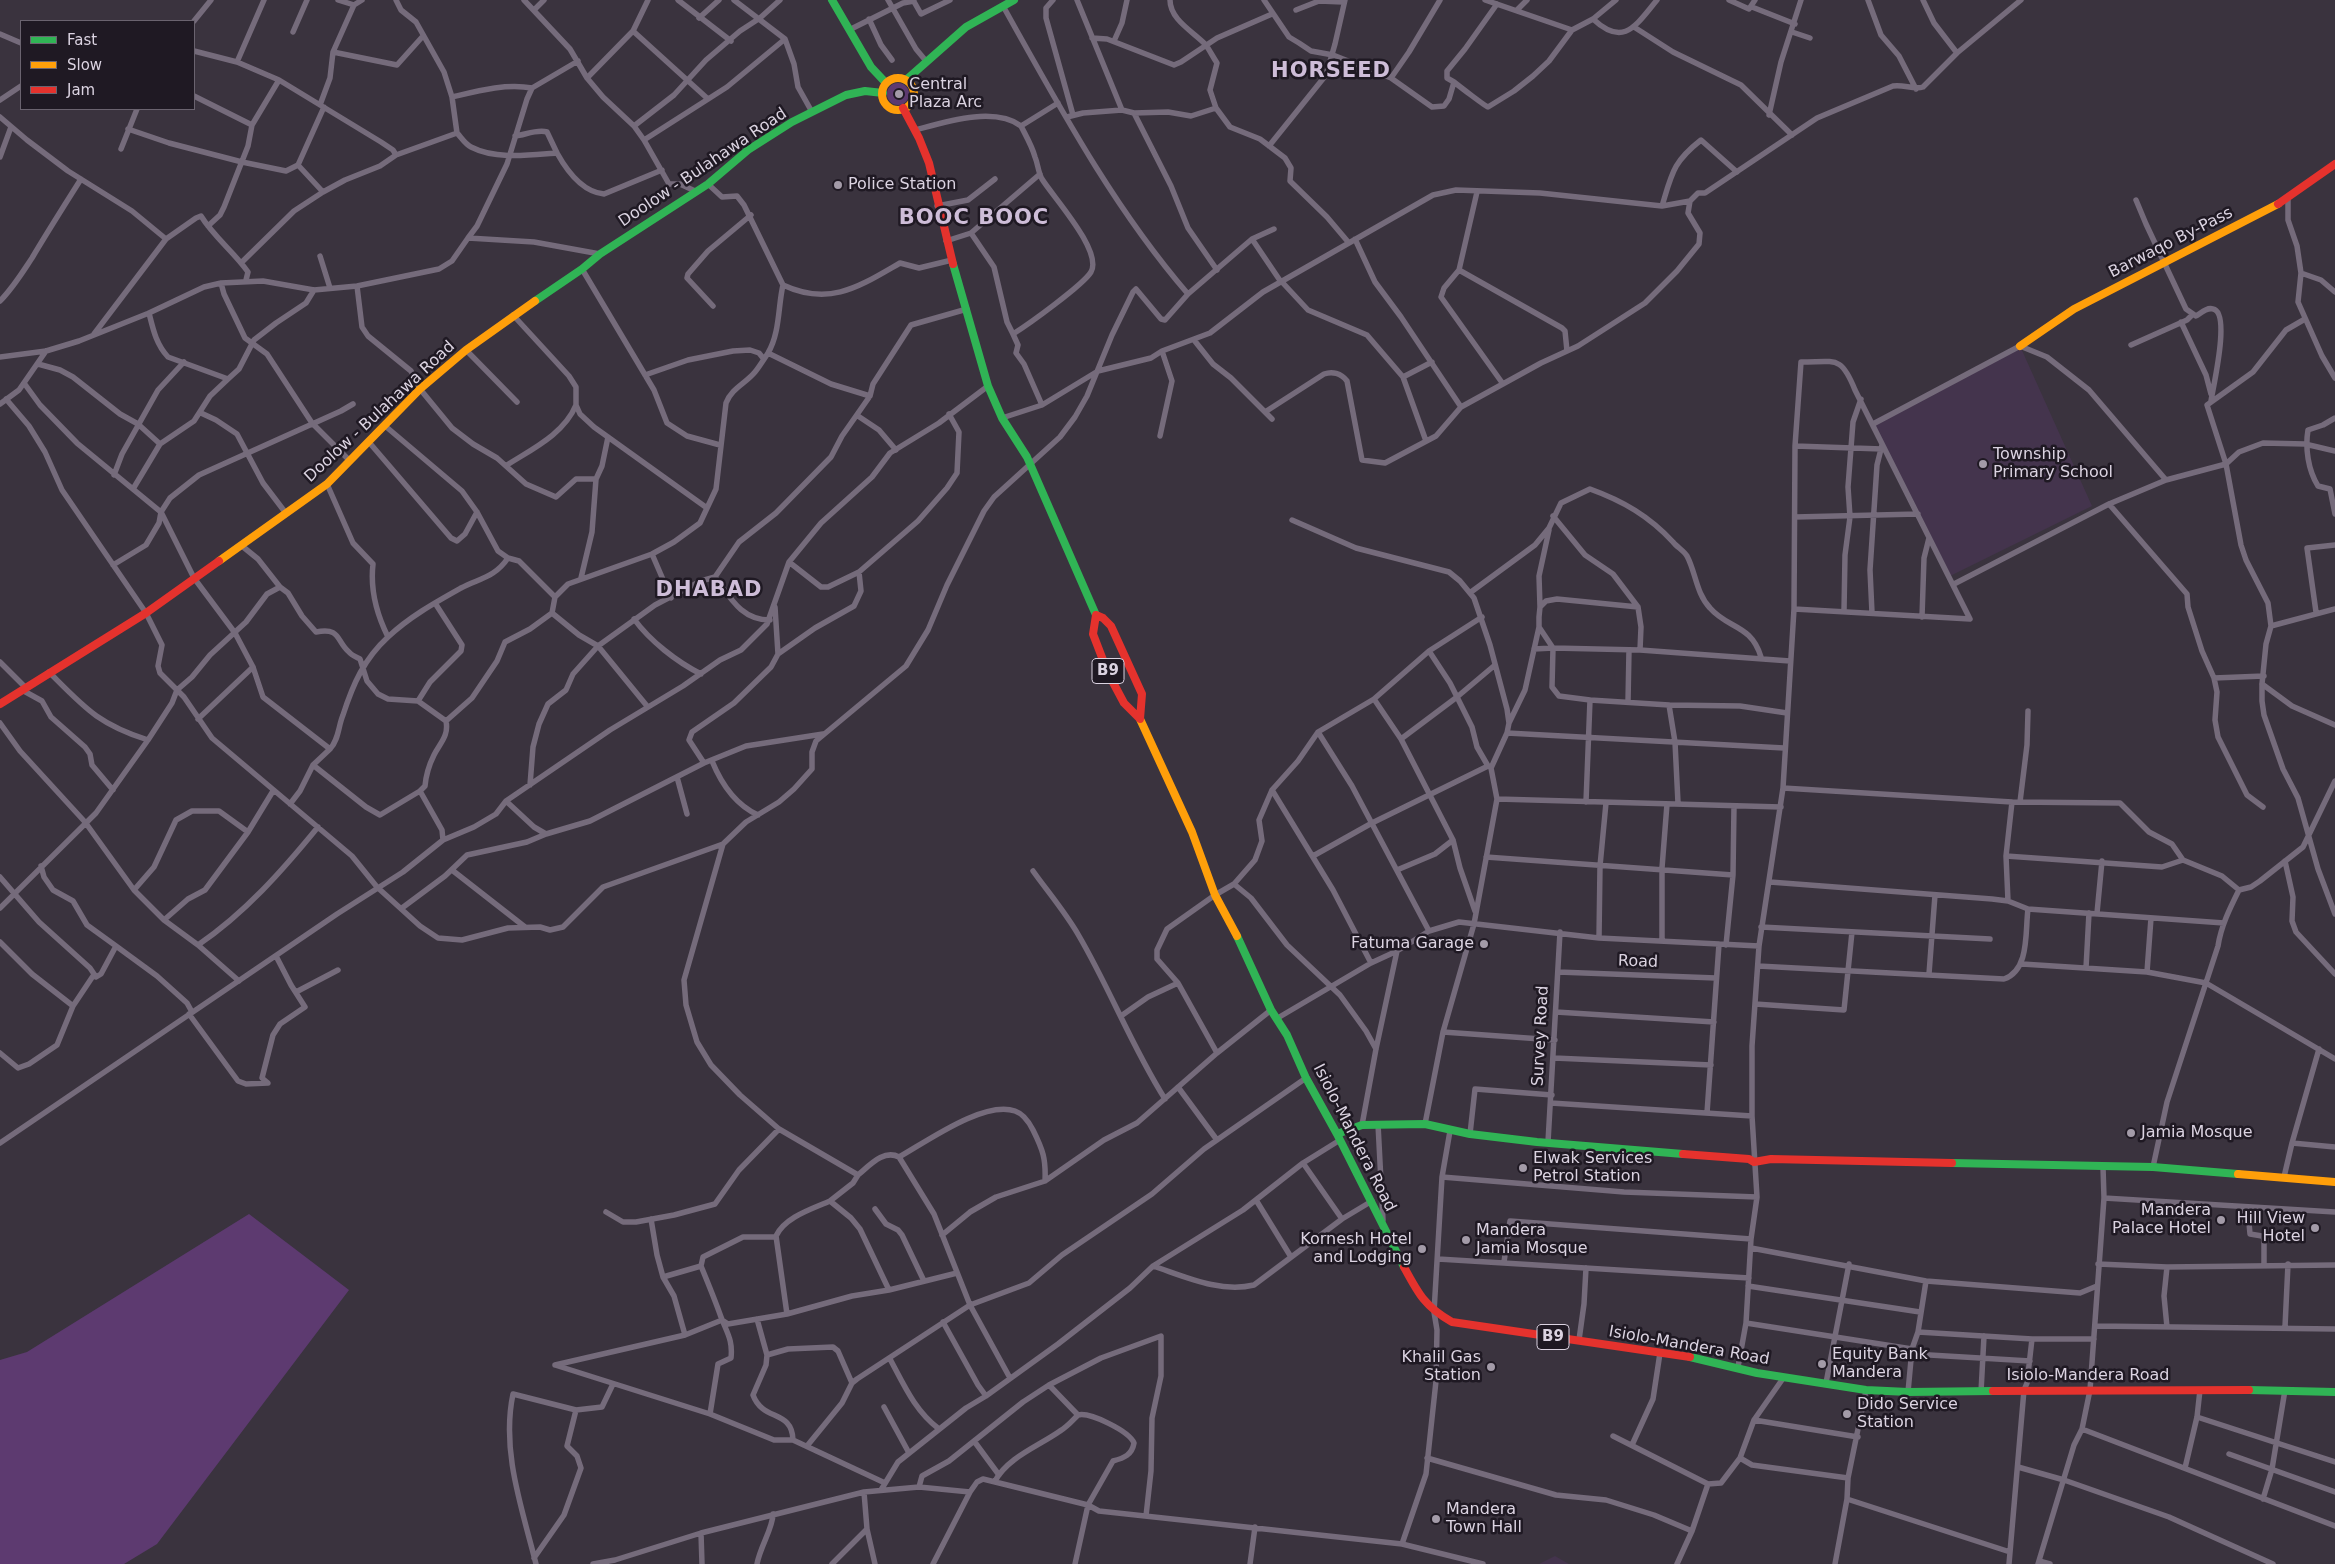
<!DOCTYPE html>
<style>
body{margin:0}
#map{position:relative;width:2335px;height:1564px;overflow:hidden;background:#3a333e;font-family:"DejaVu Sans",sans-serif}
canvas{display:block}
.legend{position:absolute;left:20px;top:20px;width:175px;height:90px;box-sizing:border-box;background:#1f1923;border:1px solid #6a636f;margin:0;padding:6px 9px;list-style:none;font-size:15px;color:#dbd3e1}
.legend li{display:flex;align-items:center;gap:10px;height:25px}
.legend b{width:25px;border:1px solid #6a636f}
</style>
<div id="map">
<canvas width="2335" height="1564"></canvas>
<ul class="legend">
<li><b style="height:6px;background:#30b455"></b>Fast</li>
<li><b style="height:6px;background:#ff9f0a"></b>Slow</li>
<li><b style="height:6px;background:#e5322d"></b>Jam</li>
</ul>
</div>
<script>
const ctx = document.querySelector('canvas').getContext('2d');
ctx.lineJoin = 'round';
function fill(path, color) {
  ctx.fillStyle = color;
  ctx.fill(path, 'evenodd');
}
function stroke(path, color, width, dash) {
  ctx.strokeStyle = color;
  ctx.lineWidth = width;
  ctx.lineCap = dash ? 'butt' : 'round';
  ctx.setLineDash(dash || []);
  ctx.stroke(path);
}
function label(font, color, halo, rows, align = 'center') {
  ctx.font = font + ' "DejaVu Sans",sans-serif';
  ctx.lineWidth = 5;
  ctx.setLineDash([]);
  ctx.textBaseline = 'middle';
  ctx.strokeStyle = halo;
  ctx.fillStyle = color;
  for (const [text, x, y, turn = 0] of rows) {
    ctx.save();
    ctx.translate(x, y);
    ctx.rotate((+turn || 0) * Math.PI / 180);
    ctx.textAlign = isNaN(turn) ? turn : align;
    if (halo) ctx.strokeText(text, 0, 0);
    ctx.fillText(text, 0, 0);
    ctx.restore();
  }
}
const built = new Path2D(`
 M2020,346l72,160 -142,70 -78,-155z
 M1555,1556l14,8h-30z`);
const green = new Path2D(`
 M887 94a11 11 0 1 1 22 0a11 11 0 1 1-22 0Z
 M249,1214l100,76 -192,254 -33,20h-124v-204l27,-8z`);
const street = new Path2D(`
 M338,0l16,5 8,-5
 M396,0l5,10 15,12 28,50 8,25 5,36
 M524,0l46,49 17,29 16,19 31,29 10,14 25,44h11l15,7
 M678,0l53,41
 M734,0l51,39 9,25 4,23 14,25
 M888,0l28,49 10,12
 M913,0l8,14 29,-14
 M1053,0l-7,8v10l27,97
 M1077,0l45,110
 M1170,0c0,20 24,32 36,45 4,6 7,12 11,18l-7,27 6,18
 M1264,0l25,37 10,6 12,8 22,4 58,23 41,29 12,-1 5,-7 5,-17c5,4 31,24 34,25l26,-16 19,-15 16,-15 23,-31 21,-11 23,-19
 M1485,0l87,30
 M1729,0l20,9 6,-9
 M1868,0l13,35 18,21 17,33
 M1923,0l11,23 23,30
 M1003,6c56,100 110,201 185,288
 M1752,7l43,17
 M534,10l10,-10
 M1296,10l23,-9 24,1
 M1517,10l10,-10
 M699,18l20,-18
 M869,19l12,26 11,15
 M1593,19c31,29 43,6 64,-19
 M194,21l17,-21
 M1634,27l39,25 68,33 51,50
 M849,30l54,-27 11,-2
 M633,31l75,68
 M293,32l14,-32
 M1792,32l18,6
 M0,34l21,9
 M1092,38l15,1 67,26 7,-3 36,-24 55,-24
 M1114,41l8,-18 5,-23
 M194,51l43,11 42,18 102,62 12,8 3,5
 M333,52l64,13 26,-29
 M237,62l27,-62
 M587,78l46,-47 15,-31
 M1391,78l18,-26 31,-52
 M1454,82l-7,-4v-7l18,-22 32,-45
 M194,96l58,29
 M452,97c25,-6 54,-14 80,-9
 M0,100l21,-14
 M320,105l10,-27 3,-26 21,-47
 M1134,113l37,73 17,42 29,42
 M1769,115l12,-53 20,-62
 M0,117l27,23 41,31 64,40 34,28
 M1067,117l16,-4 39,-3 12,3 34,-1 23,4 25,-8 14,19 30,12 25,19 6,10 -1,13 37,36 22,26
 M634,126l40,-31 32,-35 34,-29 20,-13 20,-18
 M1021,126c5,10 11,20 14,31 3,7 3,15 7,22 11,18 61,72 49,93 -8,13 -62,52 -78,62l5,11 -2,8 8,11 18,41
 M128,129l41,14 73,19 44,9 12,-6 25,27
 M915,130c30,-8 79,-24 106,-4l37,-23
 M515,136c10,-1 22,-7 32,-4l10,21
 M644,140l83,-53 58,-48
 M1269,146l57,-71 9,-31 10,-44
 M121,149l16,-40
 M0,157l11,-30
 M298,165l26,-58
 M708,184l14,13 15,-1 7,9 39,80c47,22 77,1 117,-22l19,5 33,-8
 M1477,192l-18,78 -15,18 -3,9 62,87
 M2288,199v21l9,26 4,27 -3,29 24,54 13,22
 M2136,200l10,24 40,85 10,7c5,-3 11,-9 17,-7 18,3 0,78 -2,92
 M937,206l31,-6 27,-21
 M1662,206c10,-33 11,-44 39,-66l36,32
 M208,226l12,-11 4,-8 24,-61 4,-21 27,-45
 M971,233l23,34 13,55 6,12
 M468,238l9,-12 30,-62 20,-65 5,-11 46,-27
 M1252,239l29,43
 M1355,239l20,43 26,35 60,90
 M946,241l25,-8 69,-59
 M320,256l10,32
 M241,263l53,-52 29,-19 22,-12 35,-14 16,-11 61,-22c4,4 8,11 14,14 25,13 59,8 86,6 10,18 25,39 47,41l58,-24
 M582,269l72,121 13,33 20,13 33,9
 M1459,270l103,58 3,3 2,20
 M2301,273l20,7 14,12
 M1282,282l26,28 59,25 36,42 23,64
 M221,283l3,11 21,44 22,16 45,69 37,37
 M357,286l5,41 6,9 43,35 9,18 32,39 21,16 24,14 29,26 30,13 20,-18h20
 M0,301c13,-13 22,-28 32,-43 16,-27 32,-52 49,-79
 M713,306l-26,-28 1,-4 20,-23 43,-36
 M149,313c4,16 7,31 19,44l60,22 11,-10 15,-29 22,-17 30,-20 8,-13
 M513,315l56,61 7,11v18l4,9 14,13 113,81
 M2305,319l-19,11 -33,42 -46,33 19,59 15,81 5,15 22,43 3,23 -5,18 -4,40v17l2,14 19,54 15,29 20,71 17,45
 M2181,322l25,53 5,19
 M94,334l72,-95 30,-21 5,-2c13,21 33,36 47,56l-2,8
 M1194,340l19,24 18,14 41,41
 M2131,345l56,-25 5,-5
 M466,350l51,52
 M768,353l63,31 39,12
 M0,357l46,-6 33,-10 70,-28 55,-26 17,-4 42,-2 51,9 43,-4 82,-17 13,-8 16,-23 66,4 66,12
 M38,364l22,6 13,7 47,37 18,10 22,20 -27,45
 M645,375l43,-15 45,-9 17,-1 9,3 4,5
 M1403,377l29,-15
 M24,383l16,22 37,38 84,69 33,66 41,55 18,34 10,30 67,52 -17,16 -13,26 -10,13
 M6,399l23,27 16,26 17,38 84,123 16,32 -4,21 2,7 24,24 28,41 140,118 25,31 43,39 18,12 24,2 46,-12 32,-1 10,3 13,-3 40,-40 120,-43 23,-22 33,-20 15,-13 18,-20v-17l4,-11 90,-75 22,-36 19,-45 37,-74 10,-14 66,-60 15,-20 12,-21 25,-61 21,-43 3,-3 25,30 4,1 23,-26 50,-43 14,-12 22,-10
 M0,404l19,-14 27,-39
 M1265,412l59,-38c8,-3 17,-1 23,7l15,79 23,3 51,-27 25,-29 80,-44 37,-17 67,-43 32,-32 22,-27 1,-11 -12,-20 2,-12
 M201,413l15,7 21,14 26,49 22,29
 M858,416l21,14 17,20
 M1002,418l40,-13 56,-34 53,-13 11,-7 48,-18 53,-41 170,-97 23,-5 84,3 122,13 28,-5 8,-8h7l112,-75 76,-32c10,-2 21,4 30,1l34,-34 64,-53
 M2335,418l-12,7 -15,5c-3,18 0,40 10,56l12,3 5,25
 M1873,424l147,-78 27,11 42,33 77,90
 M384,425l78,66 15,21 21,39 10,7 11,3 36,36
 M1160,436l12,-55 -10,-30
 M368,441l83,97 6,3 8,-7 12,-22
 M160,444l34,-23 16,-25 18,-17
 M1795,446l87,3
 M507,465c25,-16 57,-31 69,-60
 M114,475l8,-21 36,-64 26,-28
 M327,484l26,59 20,21c-3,26 3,49 15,73
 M2109,504l78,90 1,13 14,44 12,27 3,14 -2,28 3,17 29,58 16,12
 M1553,516l32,39 28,19 25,33 3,20 -1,23
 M1795,517l123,-3
 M1292,520l64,28 93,24 11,9 14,17 16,47 17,64 2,14 -2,10 -16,35 6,31 -23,125 -31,108 -18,92
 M242,546l16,13 22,28 8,6 14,23 14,16c25,-5 20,9 33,20 2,3 7,5 11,7l7,22 11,13 10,5 30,2 28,20
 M652,554l19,44
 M789,562l32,25h7l31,-15 59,-51 29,-33 10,-15 2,-41 -10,-18
 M113,565l33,-20 13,-22 2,-11 9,-14 29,-23 142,-64 12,-7
 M715,577c15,20 26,43 55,43
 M581,578l11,-46 4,-53 6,-13 6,-29
 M1954,584l155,-80 57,-24 60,-16 13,-12 24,-9 42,1 30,7
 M1471,592l64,-47 14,-17 12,-25 29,-14c33,12 59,27 83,53 4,5 11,9 14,14 9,17 9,37 23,52 18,21 41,16 51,49
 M775,607l3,47
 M1540,607l-1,-31 10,-46
 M1844,611l1,-56 5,-38 -2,-30 5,-65 8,-23
 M2316,612l-9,-64 28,-3
 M1872,613l-2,-43 7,-105 5,-20
 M1922,617l2,-59 5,-20
 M634,619c16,22 43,43 67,55
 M2271,626l64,-17
 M1534,649l19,-1 87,2 150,11
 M1429,651l21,32 22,44 5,20 11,19
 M0,662l25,25
 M49,672c36,36 49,52 99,68
 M2214,678l50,-2
 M2262,684l30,22 43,19
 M22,690l20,11 9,16 34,30 5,7 2,11 21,25
 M1374,699l27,40 52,101 7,28 15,43
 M1590,700l-31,-4 -7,-9 1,-39 -14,-21v-10l1,-10 6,-6 11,-2 81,8
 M418,701l12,-19 31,-31 1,-6 -27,-42
 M1628,702l1,-52
 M1669,705l6,37 3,61
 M647,706l-49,-60 -19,-11 -27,-22 3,-16 13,-13 84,-30 22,-12 26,-19 16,-34 10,-86c6,-15 19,-19 29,-31 4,-5 9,-13 13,-19 12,-20 10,-47 15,-68
 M198,719l55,-52
 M0,723l20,28 65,71 49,68 30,30 34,25 41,36
 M1509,723l16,-33 14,-63
 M1318,732l34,54 77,145
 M1507,733l277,15
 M1401,739l56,-42 38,-32
 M330,749c9,-10 8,-22 13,-34 10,-31 21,-56 45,-78 21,-20 48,-35 73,-49 20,-10 34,-11 47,-30
 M712,761c9,22 24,44 46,54
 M704,763l-15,-23 3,-8 42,-29 37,-36 7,-13 37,-26 39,-22 7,-15 -2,-19
 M313,765l53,42 14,8 40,-24
 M677,777l10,37
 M530,785l3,-38 6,-23 9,-20 18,-14 7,-16 25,-28 57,-41 46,-24 14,-4 24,-35 37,-29 55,-56 11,-21 28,-40 3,-12 38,-59 56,-16
 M1783,788l229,14 108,1 29,29 23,12 11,16 39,16 17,14
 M1272,790l61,100 38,73
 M1497,799l284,8
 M506,801l28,26 12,7 44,-13 114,-58 42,-17 77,-12
 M1586,802l4,-102 79,5 71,1 47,7
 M2020,802l7,-57 1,-34
 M443,840l-1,-10 -22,-39 5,-5c1,-11 4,-21 9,-31 6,-12 15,-19 12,-34l26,-23 25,-37 8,-19 25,-13 22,-16
 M723,844l-39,136 2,25 11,37 14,23 29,30 39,34 79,46c12,-10 26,-26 41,-18l35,57 36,91 40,73
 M1313,856l59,-33 116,-57 3,2
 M2006,856l156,11 21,-7
 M1486,857l247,18
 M2285,861l8,36 -1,24 4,11 39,42
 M41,866l3,11 9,13 20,11 14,24 29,21
 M452,870l73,57
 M1397,870l38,-16 18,-14
 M1033,871c15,21 33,42 46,65 31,53 53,111 86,163
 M0,877l39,45 51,46 6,9 5,-3 15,-28 41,30 30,27 5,9
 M1770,882l222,17 16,2 20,8 196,14
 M1234,884l17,14 36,47 53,50 26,36 10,18
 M134,890l20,-23 22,-47 16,-9h27l29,21
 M2008,901l-2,-45 6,-54
 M0,908l96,-95 52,-73 24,-37 5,-13 15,-13 18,-22 36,-33 21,-28 13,-7
 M402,908l43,-32 22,-21 60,-13 19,-8
 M2097,913l5,-52
 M164,920l24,-21 17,-9 43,-58 25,-41
 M1761,927l229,12
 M1599,938l1,-72 6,-63
 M1662,941v-73l5,-64
 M0,942l32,32 41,32 20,-30
 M198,945c47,-32 84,-74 120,-118
 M1726,945l7,-70 1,-69
 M2022,964l125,8 59,11 129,76
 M1758,966l246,13c26,-9 21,-48 24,-70
 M2086,968l3,-55
 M1558,972l158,6
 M2147,972l4,-54
 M1929,974l6,-79
 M1178,983l-21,-24v-9l10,-21 48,-34 19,-11 21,-24 7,-19 -3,-21 13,-30 26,-29 20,-29 56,-33 55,-48 53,-34
 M296,992l42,-22
 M1755,1004l89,6 8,-78
 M1556,1012l158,10
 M189,1014l49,67 8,3 22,-1 -6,-5 11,-43 7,-11 25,-17 -14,-22 -15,-29
 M1121,1016l27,-19 30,-14 39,70
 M1276,1019l95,-56 26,-12 32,-20 30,-9 140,16 160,8
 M1443,1032l112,8
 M0,1053l18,15 11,-4 28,-19 16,-39
 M1554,1058l157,7
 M1178,1087l39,53
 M1551,1103l201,13
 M1707,1113l12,-169
 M1378,1124l5,96
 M1362,1125l14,-76 21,-98
 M1470,1134l5,-45 77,6
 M1548,1142l12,-210
 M0,1143l337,-229 66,-42 40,-32 31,-13 22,-13 10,-13 104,-71 73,-44 37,-26 21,-10 26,-26 22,-62 32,-39 51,-46 18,-24 49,-30 49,-37
 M2292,1143l43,4
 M899,1157c27,-15 85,-57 116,-46 9,3 14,11 18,19 10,20 13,29 12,51
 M1303,1163l39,56
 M2153,1167l14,-65 51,-156c3,-20 12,-38 21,-56l12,-3 9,-6 43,-34 32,-66
 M858,1175l-5,8 -23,18 21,17 9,11 29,61
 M1442,1177l182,15 133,5
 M2284,1177l8,-34 27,-94
 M2104,1198l231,14
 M1256,1200l35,57
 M2240,1207l2,12 7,4 1,11 12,2 2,3v27
 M875,1209l11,15 12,6 4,5 22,46
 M606,1212l17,10h13l38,-7 41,-11 24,-34 40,-41
 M651,1219l6,36 6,22 11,19 11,39
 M942,1235l28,-23 26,-15 49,-16 59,-41 33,-17 80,-70 54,-43
 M1751,1248l175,33 154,12 17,-7
 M1438,1259l311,19
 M1504,1262l6,-41 241,18
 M2098,1264l69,3 168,-2
 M1153,1266c33,11 67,27 101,19l88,-66 30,-18
 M663,1277l38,-11
 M1748,1286l172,26
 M787,1314l-11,-78c9,-19 36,-27 54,-35
 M757,1319l10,36 -1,10 -13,30c10,27 39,14 40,45
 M943,1322l35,63 8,11
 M1746,1323l166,26
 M2095,1326l240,3
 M2167,1327l-3,-31 3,-29
 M2285,1327l3,-63
 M1918,1332l114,7h62
 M1579,1340l5,-36 2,-36
 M1913,1354l117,7
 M767,1355l21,-6 45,-2 5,4 14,32
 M890,1359c14,26 25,52 49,70
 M555,1365l130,-30 37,-15 6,4 59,-10 65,-18 37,-6 68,-17
 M555,1365l155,49 64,26h19l92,43
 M1738,1367l8,-44 5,-84 6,-42 -5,-81v-70l7,-100 24,-158 11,-179 1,-163 6,-84c35,0 40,-7 54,28l115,229 -176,-10
 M1826,1383l23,-119
 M1049,1385l29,30c12,-3 51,16 56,28 -2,12 -10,15 -21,18l-25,44 -13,59
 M1908,1392l4,-43 6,-17 8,-51
 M1981,1392l3,-56
 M884,1407l25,46
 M710,1414l8,-50 13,-6c2,-18 -4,-25 -10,-41 -6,-17 -13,-34 -20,-51l2,-9 40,-20h33
 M2197,1417l138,45
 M1754,1420l104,17
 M2082,1429l253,97
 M1613,1436l95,48
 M974,1441l25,34
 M1632,1445l21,-46 7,-46
 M807,1446l35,-43 10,-20 5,-4 113,-74 59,-22 33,-28 90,-61 52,-45 102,-71
 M2229,1454l106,38
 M1427,1458l129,37 50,5 48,15 38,16
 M1740,1458l12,7 96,13
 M2018,1467l46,13 105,37 104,47
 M2185,1468l12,-51 3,-27
 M995,1481c13,-24 44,-35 65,-50 7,-4 12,-10 18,-16
 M919,1487l3,-11 27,-15 74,-59 26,-17 52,-27 60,-22v40l-9,42 -1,53 -5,45
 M881,1490l17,-28 68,-54 20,-12 72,-52 72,-56 23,-22 90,-56 60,-47 37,-23
 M1847,1499l163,53
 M2263,1499l9,-30 13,-79
 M867,1529l8,35
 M701,1533l1,31
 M1402,1544l24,-70 10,-93 1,-51 -3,-18 8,-135 8,-46
 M534,1558l30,-43 17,-47 -4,-12 -10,-10 9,-36 26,-3 11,-23
 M2039,1561l11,3
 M536,1564c-14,-56 -35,-113 -23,-170l63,16
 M593,1564l22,-4 86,-27 163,-41 55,-5 51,5
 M757,1564c3,-17 16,-36 16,-50
 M832,1564l35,-35 -3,-37
 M933,1564l37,-72 7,-10 6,-3 105,26 11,6 303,33 81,20
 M1250,1564l5,-37
 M1677,1564l15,-33 16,-47 13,-1 19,-25 14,-38 30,-43
 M1835,1564l12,-65 1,-21 18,-88
 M2009,1564l15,-174 3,-7 5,-44
 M2038,1564l36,-119 8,-16 8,-39 14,-192 -1,-31`);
const fast = new Path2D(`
 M832,0l39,67 15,16
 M906,80l60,-53 48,-27
 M953,264l35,122 14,32 25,39 69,158
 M535,301l47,-32 18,-15 108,-70 40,-34 44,-28 54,-27 19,-4 18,2
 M1237,936l34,74 16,25 19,43 31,56 67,133
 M1337,1134l25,-9 63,-1 45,10 67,8 146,12
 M1952,1163l201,4 85,7
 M1690,1357l67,16 109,17 42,2 85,-1
 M2249,1390l86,2`);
const slow = new Path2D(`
 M882 94a16 16 0 1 1 32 0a16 16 0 1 1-32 0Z
 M2020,346l54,-37 204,-105
 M219,561l108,-77 93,-95 46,-39 69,-49
 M1140,719l52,113 23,63 22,41
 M2238,1174l97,8`);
const jam = new Path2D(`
 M903,108l16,30 10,25 24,101
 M2278,204l57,-40
 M1096,615l7,3 8,8 31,68 -2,25 -16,-16 -16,-30 -15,-39z
 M0,704l146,-91 73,-52
 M1683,1154l66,5 5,3 17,-3 181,4
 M1404,1267c14,26 21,40 48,55l238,35
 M1993,1391l256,-1`);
const markers = [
 [899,94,5,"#a39ba8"],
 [838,185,5,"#a39ba8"],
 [1983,464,5,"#a39ba8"],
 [1484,944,5,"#a39ba8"],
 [2131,1133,5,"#a39ba8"],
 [1523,1168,5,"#a39ba8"],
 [2221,1220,5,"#a39ba8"],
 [2315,1228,5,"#a39ba8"],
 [1466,1240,5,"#a39ba8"],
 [1422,1249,5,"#a39ba8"],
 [1822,1364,5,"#a39ba8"],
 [1491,1367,5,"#a39ba8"],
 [1847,1414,5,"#a39ba8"],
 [1436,1519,5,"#a39ba8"]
];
const shields = [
 [1108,671,32],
 [1553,1337,32]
];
const shieldNames = [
 ["B9",1108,671],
 ["B9",1553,1337]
];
const poiNames = [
 ["Central",909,85],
 ["Plaza Arc",909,103],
 ["Police Station",848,185],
 ["Township",1993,455],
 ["Primary School",1993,473],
 ["Fatuma Garage",1474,944,"right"],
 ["Jamia Mosque",2141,1133],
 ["Elwak Services",1533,1159],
 ["Petrol Station",1533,1177],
 ["Mandera",2211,1211,"right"],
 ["Palace Hotel",2211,1229,"right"],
 ["Hill View",2305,1219,"right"],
 ["Hotel",2305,1237,"right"],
 ["Mandera",1476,1231],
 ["Jamia Mosque",1476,1249],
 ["Kornesh Hotel",1412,1240,"right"],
 ["and Lodging",1412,1258,"right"],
 ["Equity Bank",1832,1355],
 ["Mandera",1832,1373],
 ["Khalil Gas",1481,1358,"right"],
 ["Station",1481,1376,"right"],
 ["Dido Service",1857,1405],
 ["Station",1857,1423],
 ["Mandera",1446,1510],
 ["Town Hall",1446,1528]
];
const streetNames = [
 ["Doolow - Bulahawa Road",703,168,-34],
 ["Barwaqo By-Pass",2171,243,-27],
 ["Doolow - Bulahawa Road",380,412,-43],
 ["Road",1638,962,2],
 ["Survey Road",1541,1036,-87],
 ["Isiolo-Mandera Road",1354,1138,63],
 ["Isiolo-Mandera Road",1689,1346,10],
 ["Isiolo-Mandera Road",2088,1376]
];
const districtNames = [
 ["HORSEED",1331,72],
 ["BOOC BOOC",974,219],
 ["DHABAD",709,591]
];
fill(built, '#44344d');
fill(green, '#5d3a70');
stroke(street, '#756b7b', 5.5);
stroke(fast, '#30b455', 8);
stroke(slow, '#ff9f0a', 8);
stroke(jam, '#e5322d', 8);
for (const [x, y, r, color] of markers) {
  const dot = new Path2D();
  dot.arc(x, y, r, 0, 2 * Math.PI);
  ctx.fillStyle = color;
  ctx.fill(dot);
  stroke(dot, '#1f1923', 2);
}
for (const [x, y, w] of shields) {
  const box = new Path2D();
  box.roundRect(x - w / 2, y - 12.5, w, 25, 4);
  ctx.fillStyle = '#1f1923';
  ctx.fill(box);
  stroke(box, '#dbd3e1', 1);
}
label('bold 15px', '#dbd3e1', null, shieldNames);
label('16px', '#dbd3e1', '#1f1923', poiNames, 'left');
label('16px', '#dbd3e1', '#1f1923', streetNames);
ctx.letterSpacing = '1px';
label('bold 21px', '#cebdd8', '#1f1923', districtNames);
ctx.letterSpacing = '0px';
</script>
